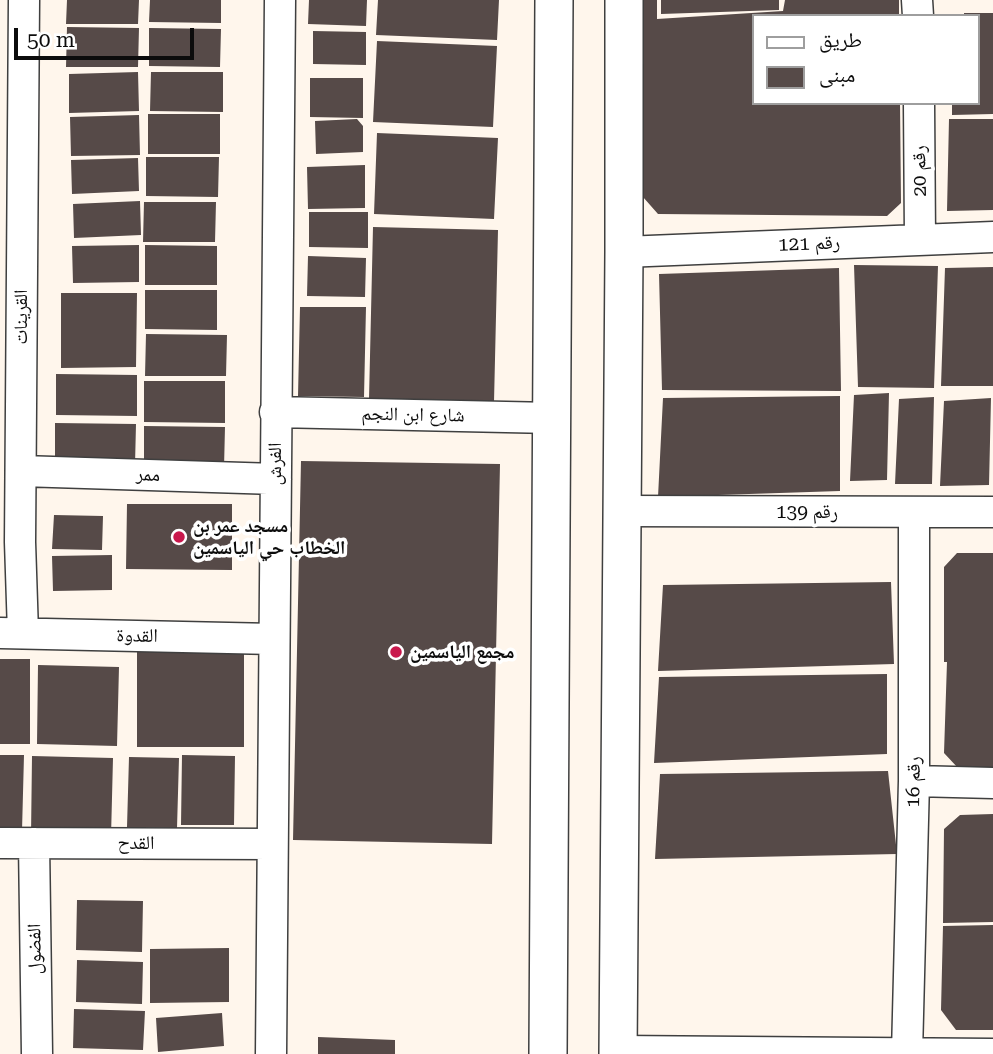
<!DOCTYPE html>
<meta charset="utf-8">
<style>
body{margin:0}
#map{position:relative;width:993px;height:1054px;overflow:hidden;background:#fff6ec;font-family:"Roboto Serif","Noto Naskh Arabic",serif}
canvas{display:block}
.legend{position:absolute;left:752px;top:14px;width:228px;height:91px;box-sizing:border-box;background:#fff;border:2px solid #9e9e9e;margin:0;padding:9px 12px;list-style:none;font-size:21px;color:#0c0c0c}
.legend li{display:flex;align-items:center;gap:14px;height:35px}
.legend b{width:35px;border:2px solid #9e9e9e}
.scale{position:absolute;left:14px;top:28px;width:180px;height:32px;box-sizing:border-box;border:4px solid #0c0c0c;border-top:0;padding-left:9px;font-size:21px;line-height:24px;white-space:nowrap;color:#0c0c0c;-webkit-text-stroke:5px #fff;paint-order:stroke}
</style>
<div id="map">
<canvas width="993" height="1054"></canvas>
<ul class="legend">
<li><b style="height:9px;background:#fff"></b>طريق</li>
<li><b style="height:19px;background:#564a48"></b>مبنى</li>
</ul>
<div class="scale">50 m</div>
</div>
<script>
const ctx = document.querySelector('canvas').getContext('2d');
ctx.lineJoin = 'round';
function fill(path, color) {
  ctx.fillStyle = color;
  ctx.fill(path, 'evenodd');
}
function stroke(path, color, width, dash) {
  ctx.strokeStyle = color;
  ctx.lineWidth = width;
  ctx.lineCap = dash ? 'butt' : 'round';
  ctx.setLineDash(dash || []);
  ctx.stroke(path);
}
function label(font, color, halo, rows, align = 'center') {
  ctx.font = font + ' "Roboto Serif","Noto Naskh Arabic",serif';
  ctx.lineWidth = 7;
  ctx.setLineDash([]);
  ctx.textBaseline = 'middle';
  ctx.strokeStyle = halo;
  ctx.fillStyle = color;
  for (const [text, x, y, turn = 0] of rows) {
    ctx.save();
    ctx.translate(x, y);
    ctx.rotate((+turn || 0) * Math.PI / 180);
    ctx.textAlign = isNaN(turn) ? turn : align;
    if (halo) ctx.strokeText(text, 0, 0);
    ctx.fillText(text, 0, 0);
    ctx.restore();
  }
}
const building = new Path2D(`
 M67,0h72l-1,24h-72z
 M150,0h71v23l-72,-1z
 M309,0h58l-1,26 -58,-2z
 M378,0h121l-2,40 -121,-5z
 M638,0h19v19l126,-8 2,-11h114v16h-146v87h147l1,100 -14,13 -229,-2 -15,-17z
 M661,0h118v10l-118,4z
 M964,13h29v101l-41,1v-12h25v-87h-13z
 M67,27l72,1 -1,39h-72z
 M149,28l72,1 -1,38 -71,-1z
 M313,31l53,1v33l-53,-1z
 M377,41l120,5 -4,81 -120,-5z
 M138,72l1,39 -70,2v-39z
 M151,72h72v40l-73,-1z
 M310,78h53v40l-53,-1z
 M148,114h72v40h-72z
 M139,115l1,40 -69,1 -1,-39z
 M357,119l6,7v26l-47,2 -1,-33z
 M949,119h44v91l-46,1z
 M377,133l121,5 -4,81 -120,-5z
 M146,157h73l-1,40 -72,-1z
 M138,158l1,33 -67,3 -1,-34z
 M365,165v43l-57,1 -1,-42z
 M140,201l1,34 -67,3 -1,-34z
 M144,202h72l-1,40h-72z
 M309,212h59v36l-59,-1z
 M373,227l125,3 -4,172 -125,-3z
 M139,245v37l-66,1 -1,-37z
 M145,245l72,1v39h-72z
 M308,256l58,2 -1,39 -58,-1z
 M854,265l84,1 -4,122 -76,-1z
 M993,267v119h-52l4,-118z
 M839,268l2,123 -179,-1 -3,-116z
 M145,290h72v40l-72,-1z
 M61,293h76l-1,74 -75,1z
 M300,307h66l-2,90 -66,-1z
 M146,334l81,1 -1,41h-81z
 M56,374l81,1v41l-81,-1z
 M144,381h81v42l-81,-1z
 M889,393l-2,87 -37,1 4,-86z
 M840,396v95l-182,6 5,-99z
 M934,397l-2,87h-37l4,-85z
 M991,398l-2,87 -49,1 4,-85z
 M55,423l81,1 -1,41 -80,-1z
 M144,426l81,1 -1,41h-80z
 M301,461l199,3 -8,380 -199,-4z
 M127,504h105v66l-106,-1z
 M54,515l49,1 -1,34 -50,-1z
 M957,553h36v214l-35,1 -14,-15 3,-91h-3v-95z
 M112,555v35l-59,1 -1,-35z
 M891,582l3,82 -236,7 5,-86z
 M137,644h107v103h-107z
 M0,659h30v85h-30z
 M38,665l81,2 -2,79 -80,-2z
 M887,674v80l-233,9 5,-86z
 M0,755h24l-2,76h-22z
 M182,755l53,1 -1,69h-53z
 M32,756l81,2 -2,79 -80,-1z
 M129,757l50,1 -2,70 -50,-1z
 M888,771l9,83 -242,5 5,-85z
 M993,814v108l-50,1 1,-94 16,-14z
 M77,900l66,1 -1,51 -66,-2z
 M993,925v105h-37l-15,-20 2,-84z
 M229,948v54l-79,1v-54z
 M77,960l66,2 -1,42 -66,-2z
 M74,1009l71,2 -2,39 -70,-2z
 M222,1013l2,33 -66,6 -2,-34z
 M318,1037l77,3v14h-77z`);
const minor = new Path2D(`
 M917,0l1,16
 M919,103l1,136
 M624,252l369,-15
 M275,412l277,6
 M21,471l255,8
 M622,511l371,1
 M0,633l274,6
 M23,633l-3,-91 4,-542
 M914,781l79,2
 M0,843l272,1
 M34,843l3,211
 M618,1051l375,3
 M907,1053l7,-272v-269
 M271,1054l9,-1054`);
const tertiary = new Path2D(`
 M548,1054l6,-1054
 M618,1054l6,-802v-252`);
const markers = [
 [179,537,7,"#c9184c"],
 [396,652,7,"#c9184c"]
];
const streetNames = [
 ["رقم 20",920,171,-91],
 ["رقم 121",809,244,-2],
 ["القرينات",21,317,-90],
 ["شارع ابن النجم",413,415,1],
 ["الفرش",275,464,-90],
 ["ممر",148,475,2],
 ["رقم 139",807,512],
 ["القدوة",137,636,1],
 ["رقم 16",914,782,-89],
 ["القدح",136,843],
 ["الفضول",35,949,-91]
];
const poiNames = [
 ["مسجد عمر بن",193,526],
 ["الخطاب حي الياسمين",193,548],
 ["مجمع الياسمين",410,652]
];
fill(building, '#564a48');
stroke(minor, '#3f3f3f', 33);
stroke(tertiary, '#3f3f3f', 40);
stroke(minor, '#fff', 30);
stroke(tertiary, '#fff', 37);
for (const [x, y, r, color] of markers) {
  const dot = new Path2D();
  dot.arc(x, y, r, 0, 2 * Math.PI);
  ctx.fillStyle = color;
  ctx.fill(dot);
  stroke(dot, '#fff', 2.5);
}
label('19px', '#0c0c0c', '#fff', streetNames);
label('bold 19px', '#0c0c0c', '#fff', poiNames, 'left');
</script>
